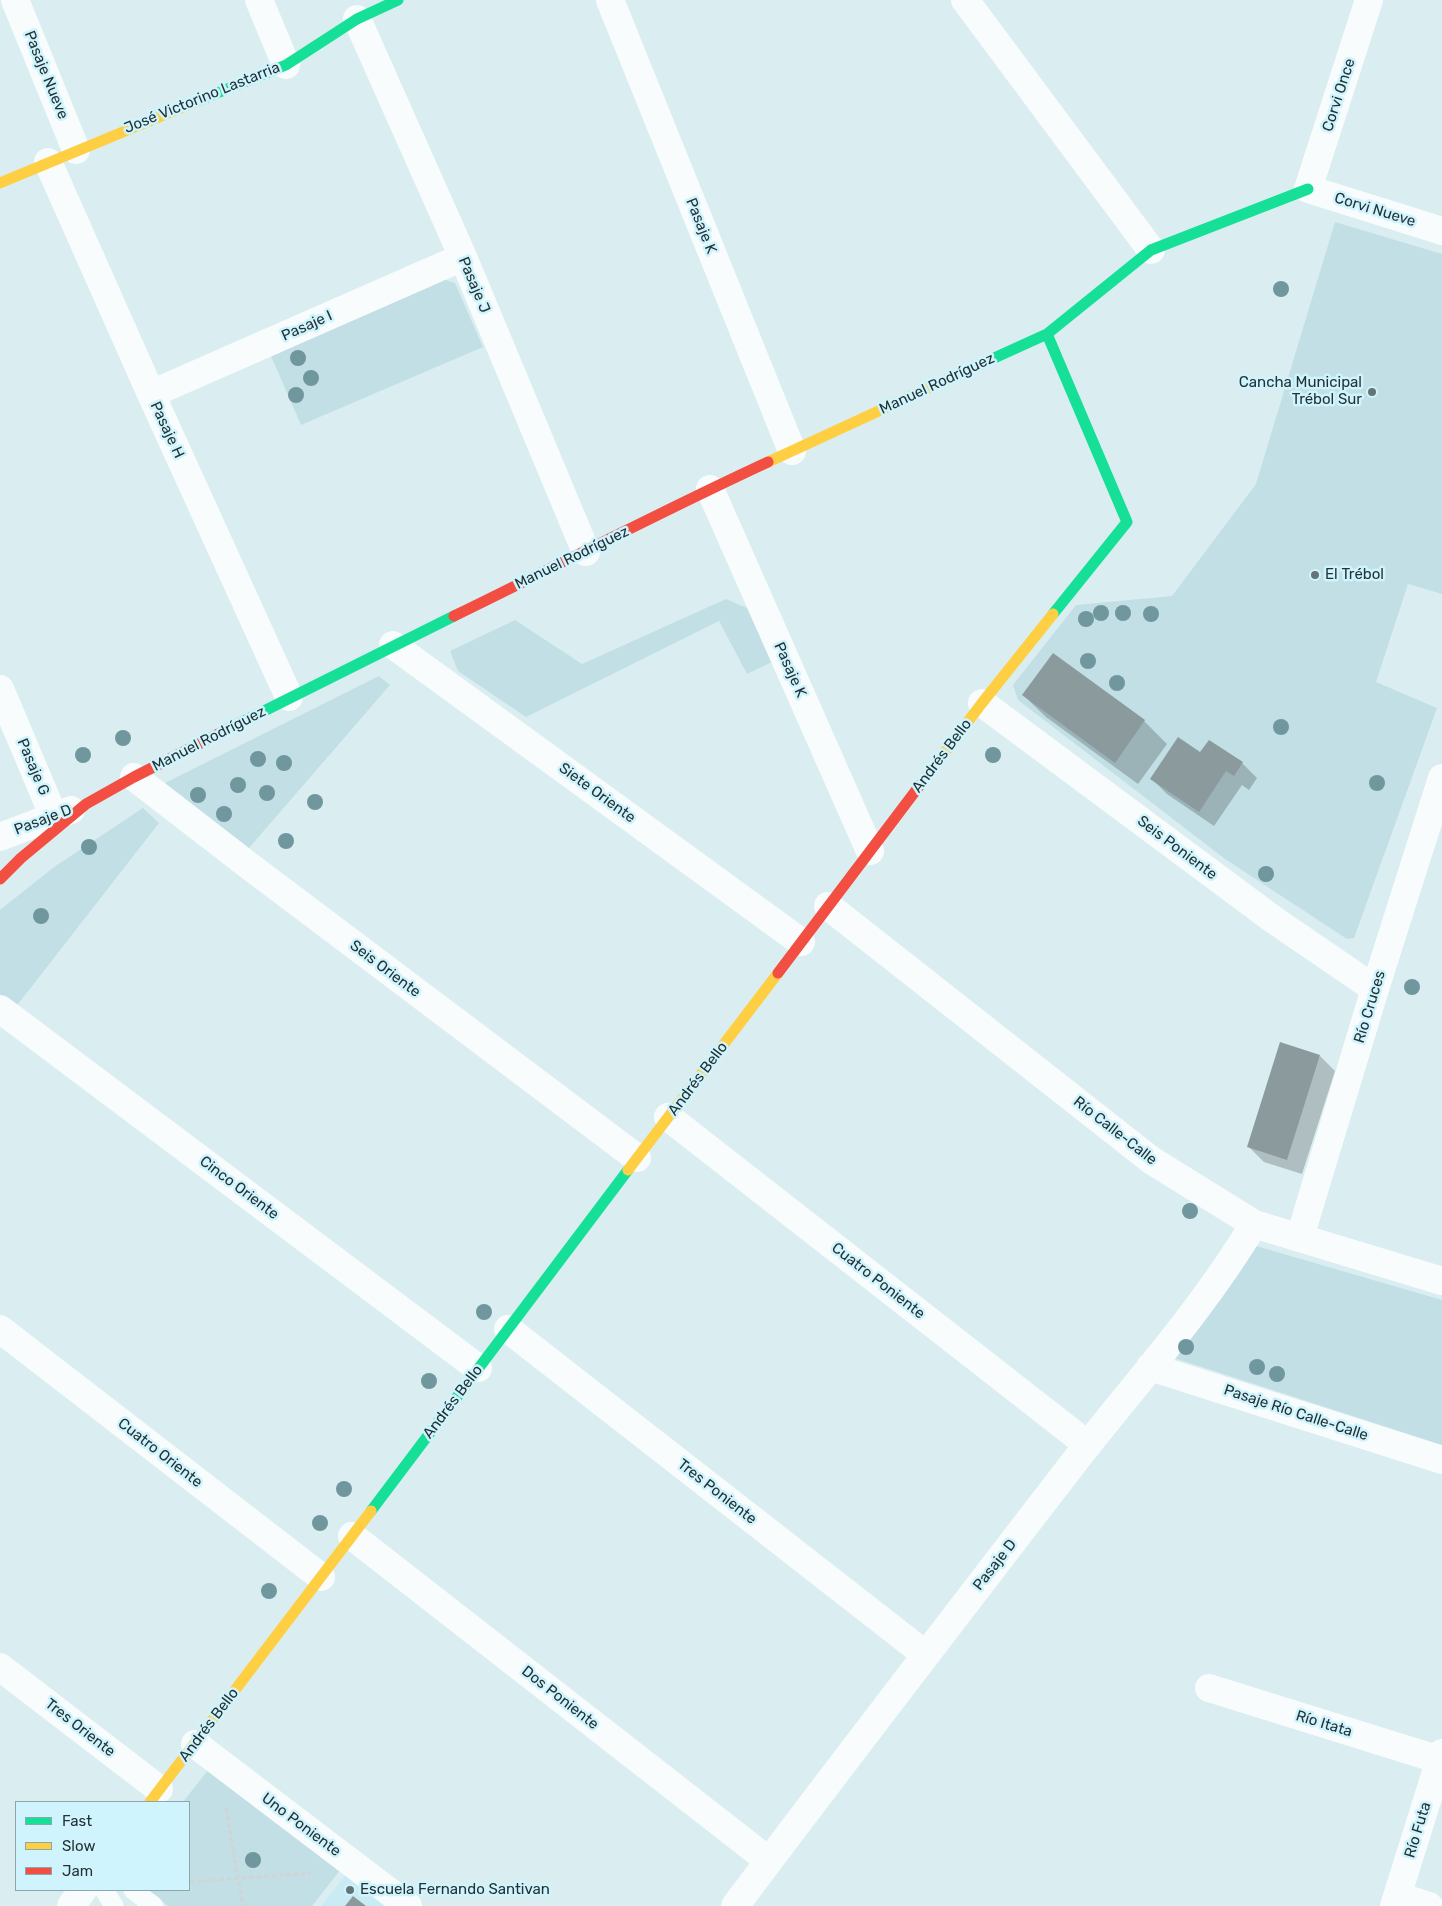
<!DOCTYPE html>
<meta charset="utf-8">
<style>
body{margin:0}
#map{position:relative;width:1442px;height:1906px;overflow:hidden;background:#daeef2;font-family:Rubik,sans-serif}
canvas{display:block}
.legend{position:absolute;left:15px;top:1801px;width:175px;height:90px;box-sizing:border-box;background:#cff4fd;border:1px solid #8ba6ad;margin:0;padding:6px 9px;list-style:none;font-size:15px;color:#243235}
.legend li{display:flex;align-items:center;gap:10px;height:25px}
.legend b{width:25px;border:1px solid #8ba6ad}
</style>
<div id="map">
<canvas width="1442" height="1906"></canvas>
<ul class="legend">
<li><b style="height:6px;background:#16e098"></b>Fast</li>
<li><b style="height:6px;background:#ffcf43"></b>Slow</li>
<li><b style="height:6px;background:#f24e42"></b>Jam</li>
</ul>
</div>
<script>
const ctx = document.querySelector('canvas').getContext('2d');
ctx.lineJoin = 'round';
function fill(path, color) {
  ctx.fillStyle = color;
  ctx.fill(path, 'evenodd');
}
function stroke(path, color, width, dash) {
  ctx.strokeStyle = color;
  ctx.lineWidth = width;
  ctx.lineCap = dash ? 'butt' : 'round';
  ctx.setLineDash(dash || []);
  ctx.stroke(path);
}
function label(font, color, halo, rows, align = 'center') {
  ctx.font = font + ' Rubik,sans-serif';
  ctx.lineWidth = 5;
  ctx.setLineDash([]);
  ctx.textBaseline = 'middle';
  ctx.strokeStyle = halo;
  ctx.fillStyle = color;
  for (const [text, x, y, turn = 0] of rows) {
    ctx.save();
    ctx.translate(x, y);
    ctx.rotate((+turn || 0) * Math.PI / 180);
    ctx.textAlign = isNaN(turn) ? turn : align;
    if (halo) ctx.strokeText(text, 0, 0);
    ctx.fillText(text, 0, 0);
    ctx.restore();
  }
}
const built = new Path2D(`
 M346,1874l42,32h-67z`);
const green = new Path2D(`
 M1335,222l107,32v340l-34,-10 -32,98 61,26 -83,230 -7,1 -122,-80 -207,-159 -5,-15 63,-80 96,-9 84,-112z
 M443,279l12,4 28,64 -182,78 -30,-69z
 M726,599l21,9 25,54 -25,12 -28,-53 -193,96 -68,-46 -8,-20 65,-31 67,44z
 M379,676l11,9 -141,163 -84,-65z
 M143,808l16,15 -144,185 -15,-13v-85l54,-43z
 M1256,1246l186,54v145l-271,-88z
 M208,1770l133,99 -29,37h-144l-21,-16h42v-88h-6z`);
const shadow = new Path2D(`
 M1053,655l91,66 23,23 -29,40 -92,-67 -23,-22z
 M1201,754l41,9 15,15 -8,12 -7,-5 -28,41 -47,-32 -15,-15z
 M1320,1056l15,15 -33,103 -38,-12 -15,-15z`);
const building = new Path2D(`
 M1053,653l92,67 -30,43 -93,-68z
 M1178,737l22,15 9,-12 34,22 -9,14 -8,-5 -27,41 -49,-33z
 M1280,1042l40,13 -33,105 -40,-13z
 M353,1896l13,10h-21z`);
const path = new Path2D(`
 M226,1808l17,98
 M189,1882l122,-9`);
const lane = new Path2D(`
 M104,1890l10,16
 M133,1890l21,16`);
const street = new Path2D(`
 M15,0l61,150
 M259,0l27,65
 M610,0l182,451
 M965,0l186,250
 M1369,0l-61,189 134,42
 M357,19l106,238 123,295
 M48,162l103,232 138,303
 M151,394l312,-137
 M710,489l160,362
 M393,645l408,297
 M0,689l54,128
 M982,703l292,217 101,69
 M134,777l114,88 389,293
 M0,837l71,-27
 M828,906l323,254 103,64 188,57
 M0,1009l478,359
 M668,1117l420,328
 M1300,1237l75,-248 67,-211
 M0,1329l321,248
 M508,1329l418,326
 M1150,1367l292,93
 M352,1536l417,325
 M0,1667l159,122
 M1209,1688l231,72
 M195,1744l213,162
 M1398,1896l31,10
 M71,1906l12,-16
 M735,1906c112,-149 226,-297 340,-445 61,-78 128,-152 179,-237
 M1394,1906l48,-153`);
const fast = new Path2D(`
 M200,100l86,-35 71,-46 41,-19
 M1047,334l80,188 -74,92
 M948,379l99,-45 104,-84 157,-61
 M242,722l212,-106
 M371,1511l257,-341`);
const slow = new Path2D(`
 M0,183l200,-83
 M768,462l180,-83
 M920,785l62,-82 71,-89
 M628,1170l150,-197
 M150,1802l221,-291`);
const jam = new Path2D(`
 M454,616c105,-51 208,-105 314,-154
 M0,879l21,-21 65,-54 48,-27 108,-55
 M778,973l142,-188`);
const trees = [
 [1281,289],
 [298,358],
 [311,378],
 [296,395],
 [1101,613],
 [1123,613],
 [1151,614],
 [1086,619],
 [1088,661],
 [1117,683],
 [1281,727],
 [123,738],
 [83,755],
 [993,755],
 [258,759],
 [284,763],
 [1377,783],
 [238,785],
 [267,793],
 [198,795],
 [315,802],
 [224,814],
 [286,841],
 [89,847],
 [1266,874],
 [41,916],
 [1412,987],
 [1190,1211],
 [484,1312],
 [1186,1347],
 [1257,1367],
 [1277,1374],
 [429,1381],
 [344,1489],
 [320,1523],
 [269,1591],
 [253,1860]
];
const markers = [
 [1372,392,5,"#647477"],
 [1315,575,5,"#647477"],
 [350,1890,5,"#647477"]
];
const streetNames = [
 ["Pasaje Nueve",46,75,68],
 ["Corvi Once",1339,95,-72],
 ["José Victorino Lastarria",202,98,-22],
 ["Corvi Nueve",1375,210,17],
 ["Pasaje K",701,226,68],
 ["Pasaje J",474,285,67],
 ["Pasaje I",307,326,-24],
 ["Manuel Rodríguez",937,384,-25],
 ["Pasaje H",167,430,65],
 ["Manuel Rodríguez",572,558,-26],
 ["Pasaje K",790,670,66],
 ["Manuel Rodríguez",209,739,-27],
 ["Andrés Bello",942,756,-53],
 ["Pasaje G",33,767,67],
 ["Siete Oriente",597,793,36],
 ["Pasaje D",43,820,-21],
 ["Seis Poniente",1177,848,37],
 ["Seis Oriente",385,969,37],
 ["Río Cruces",1370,1007,-73],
 ["Andrés Bello",698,1079,-53],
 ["Río Calle-Calle",1115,1131,38],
 ["Cinco Oriente",239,1188,37],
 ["Cuatro Poniente",878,1281,38],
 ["Andrés Bello",453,1402,-53],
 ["Pasaje Río Calle-Calle",1296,1413,18],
 ["Cuatro Oriente",160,1453,38],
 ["Tres Poniente",717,1492,38],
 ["Pasaje D",995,1565,-52],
 ["Dos Poniente",560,1698,38],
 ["Río Itata",1324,1724,17],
 ["Andrés Bello",209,1725,-53],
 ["Tres Oriente",80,1728,38],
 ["Uno Poniente",301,1825,37],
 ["Río Futa",1418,1830,-73]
];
const poiNames = [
 ["Cancha Municipal",1362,383,"right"],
 ["Trébol Sur",1362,400,"right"],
 ["El Trébol",1325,575],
 ["Escuela Fernando Santivan",360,1890]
];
fill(built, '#c9ecf4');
fill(green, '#c2dfe5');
fill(shadow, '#0003');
fill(building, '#8a9a9d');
stroke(path, '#cfd4d6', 3, [5, 2.5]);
stroke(lane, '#f9fcfd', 19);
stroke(street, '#f9fcfd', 28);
stroke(fast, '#16e098', 11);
stroke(slow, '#ffcf43', 11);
stroke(jam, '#f24e42', 11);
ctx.fillStyle = '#70969e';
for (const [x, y] of trees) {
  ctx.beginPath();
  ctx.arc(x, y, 8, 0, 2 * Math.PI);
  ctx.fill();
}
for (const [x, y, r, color] of markers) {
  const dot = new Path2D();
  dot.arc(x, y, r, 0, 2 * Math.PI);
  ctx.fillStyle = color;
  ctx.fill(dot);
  stroke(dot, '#cff4fd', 2);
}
label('15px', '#243235', '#cff4fd', streetNames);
label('15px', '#243235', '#cff4fd', poiNames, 'left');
</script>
